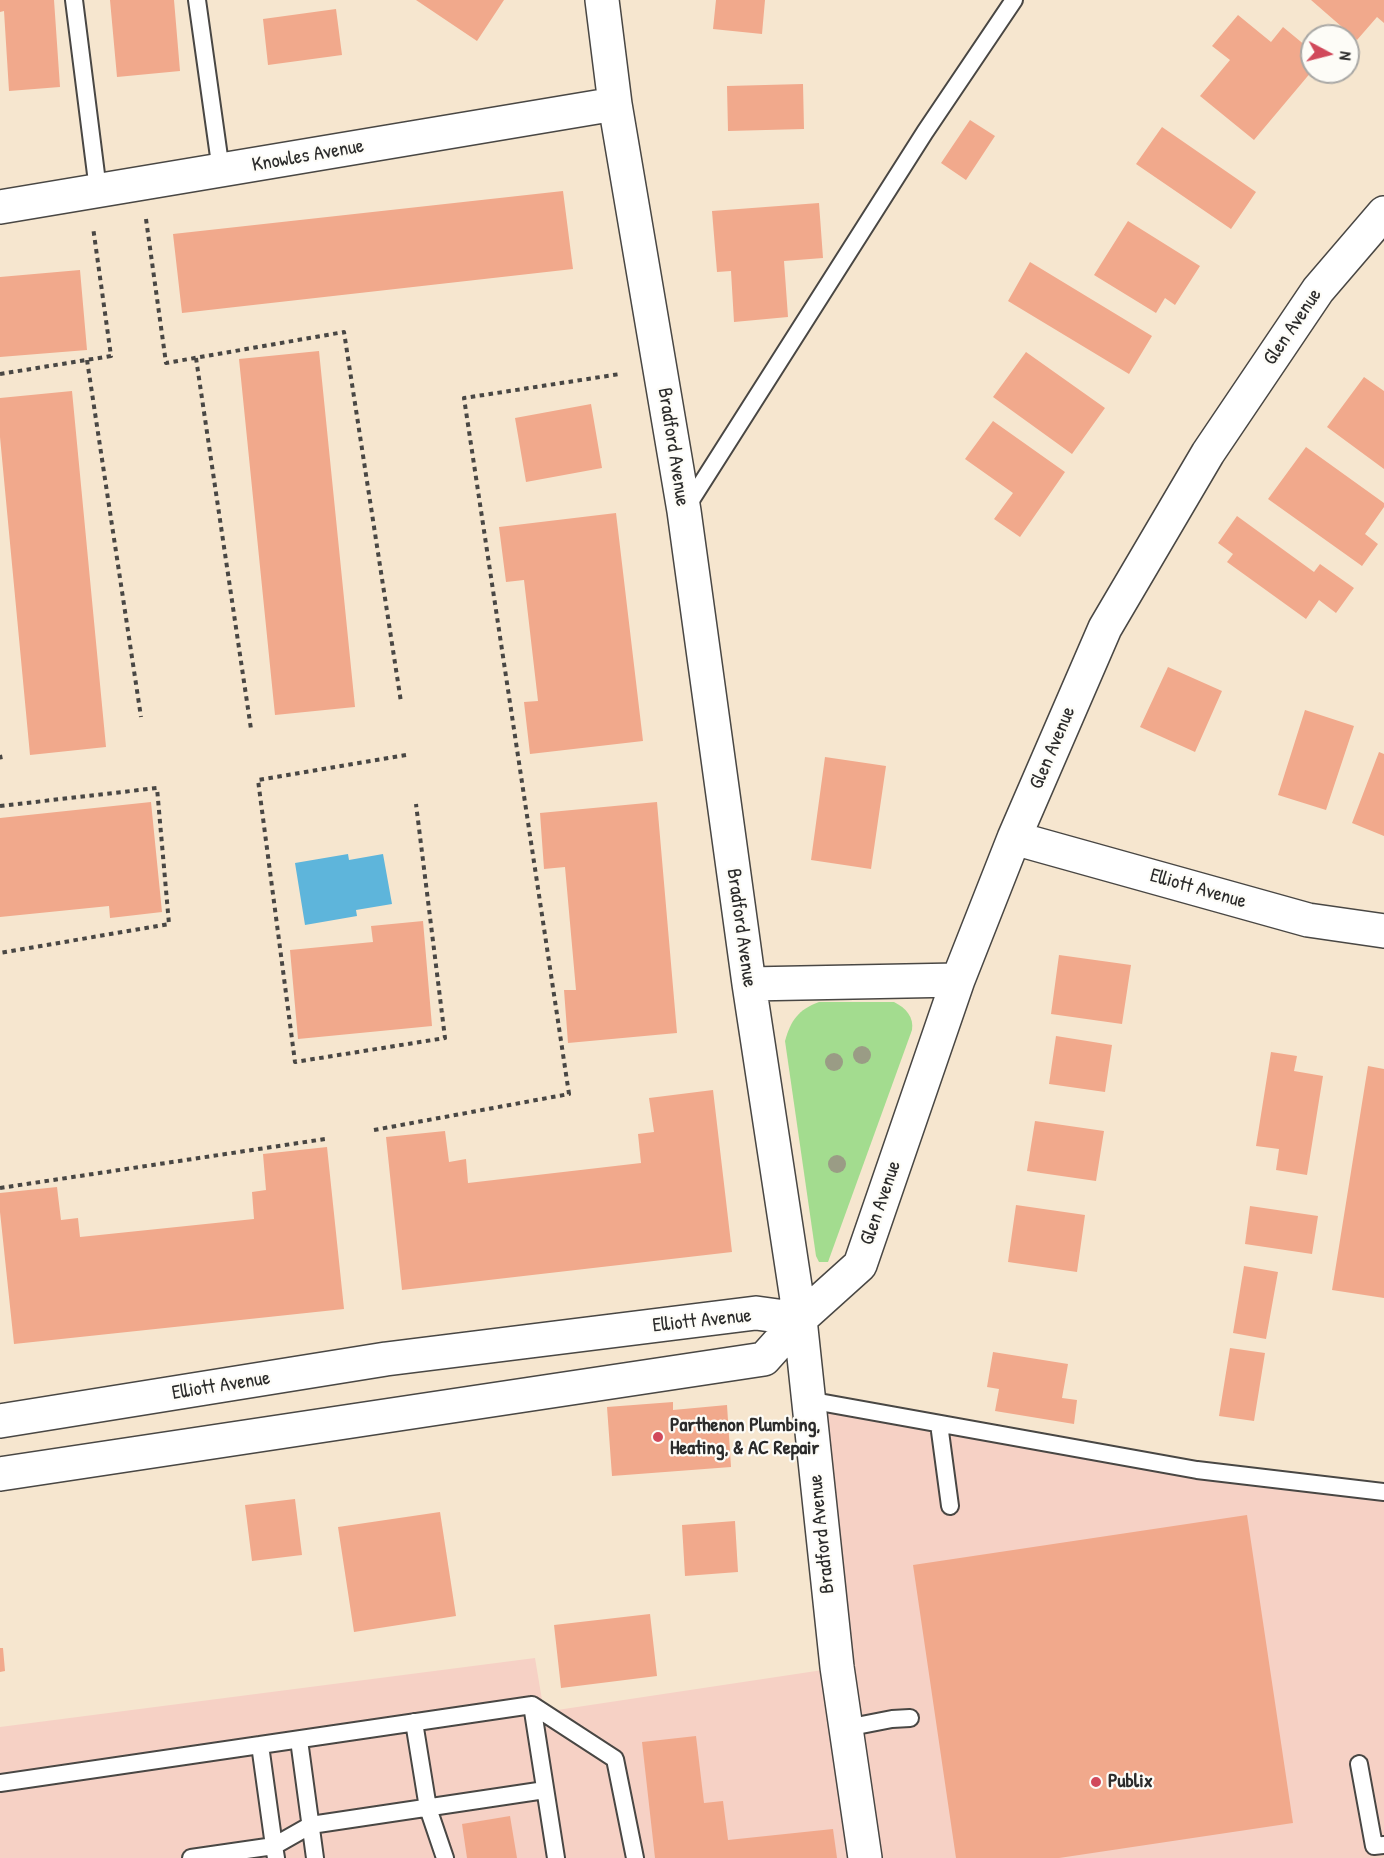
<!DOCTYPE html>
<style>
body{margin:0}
#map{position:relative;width:1384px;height:1858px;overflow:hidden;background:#f6e6cf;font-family:"Patrick Hand",sans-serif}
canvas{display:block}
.north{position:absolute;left:1300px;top:24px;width:60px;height:60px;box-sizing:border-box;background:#fdfcf7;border:2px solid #a9a8a5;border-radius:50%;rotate:97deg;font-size:16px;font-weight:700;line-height:24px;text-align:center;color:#2b2b2b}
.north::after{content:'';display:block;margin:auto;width:21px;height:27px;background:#d1495b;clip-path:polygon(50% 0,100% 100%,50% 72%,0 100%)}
</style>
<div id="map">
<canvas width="1384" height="1858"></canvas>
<div class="north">N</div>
</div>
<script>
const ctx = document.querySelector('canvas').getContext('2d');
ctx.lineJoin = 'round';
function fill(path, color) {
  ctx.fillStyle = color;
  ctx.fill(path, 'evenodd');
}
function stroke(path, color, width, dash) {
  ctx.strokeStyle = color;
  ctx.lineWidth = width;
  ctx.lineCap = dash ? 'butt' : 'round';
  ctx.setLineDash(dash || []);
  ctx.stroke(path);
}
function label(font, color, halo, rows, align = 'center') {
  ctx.font = font + ' "Patrick Hand",sans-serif';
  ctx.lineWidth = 4.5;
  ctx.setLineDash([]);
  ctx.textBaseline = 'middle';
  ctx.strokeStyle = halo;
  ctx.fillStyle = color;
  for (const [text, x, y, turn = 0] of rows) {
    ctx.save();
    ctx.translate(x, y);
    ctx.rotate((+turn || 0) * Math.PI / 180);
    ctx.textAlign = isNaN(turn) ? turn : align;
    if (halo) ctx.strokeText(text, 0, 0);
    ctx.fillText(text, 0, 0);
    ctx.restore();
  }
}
const built = new Path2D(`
 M808,1400l576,92v366h-1384v-131l535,-69 9,54 292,-44z`);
const green = new Path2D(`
 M819,1002h75c12,6 20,15 18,28l-84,232h-9l-3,-6 -31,-215c6,-21 13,-31 34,-39z`);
const water = new Path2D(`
 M348,854l1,6 34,-6 9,50 -36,6 1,6 -52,9 -10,-62z`);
const building = new Path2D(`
 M0,0h54l6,87 -51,4 -5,-80 -4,1z
 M110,0h64l6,71 -63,6z
 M416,0h88l-27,41z
 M716,0h49l-3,34 -49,-5z
 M1311,0h73v23l-7,-6 -20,23z
 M336,9l6,46 -74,10 -5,-46z
 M1238,15l33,27 12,-15 29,24v20l-58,69 -54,-44 30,-36 -18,-14z
 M803,84l1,45 -76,2 -1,-45z
 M970,120l25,16 -29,44 -25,-17z
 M1162,127l94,65 -25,37 -95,-65z
 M563,191l10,78 -391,44 -9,-79z
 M819,203l4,55 -39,3 4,56 -54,5 -3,-51 -14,1 -5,-61z
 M1128,221l72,45 -25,39 -10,-7 -9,15 -62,-38z
 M1030,262l122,74 -23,38 -121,-73z
 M80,270l7,80 -87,7v-80z
 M319,351l36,356 -80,8 -36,-356z
 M1026,352l79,56 -33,46 -79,-57z
 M1364,377l20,14v78l-57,-42z
 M72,391l34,356 -76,8 -30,-318v-39z
 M591,404l11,64 -76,14 -11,-64z
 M993,421l72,51 -45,65 -26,-18 19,-26 -48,-34z
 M1306,447l78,56v4l-19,27 13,10 -16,22 -94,-67z
 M616,513l27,228 -113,13 -6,-52 14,-1 -14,-121 -18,2 -7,-55z
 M1237,516l77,56 6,-8 34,24 -18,25 -17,-13 -13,19 -79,-57 6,-8 -15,-11z
 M1168,667l54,24 -27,61 -55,-25z
 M1305,710l49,16 -28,84 -48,-15z
 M1379,752l5,2v82l-32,-13z
 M825,757l61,9 -15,103 -60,-9z
 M151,802l11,110 -52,6 -1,-12 -109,11v-99z
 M657,802l20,231 -109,10 -4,-53h12l-11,-123 -21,2 -4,-56z
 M423,921l9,105 -134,13 -8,-89 83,-8 -2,-16z
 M1059,955l72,10 -9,59 -71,-10z
 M1056,1036l56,9 -7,47 -56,-8z
 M1271,1052l26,4 -3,15 29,5 -16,99 -31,-5 3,-21 -23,-3z
 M1368,1066l16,3v229l-52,-8z
 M713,1090l19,162 -330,38 -16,-153 59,-6 4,31 17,-3 2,24 173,-20 -3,-29 16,-2 -5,-34z
 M1035,1121l69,10 -8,50 -69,-10z
 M327,1147l17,162 -330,35 -14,-132v-19l57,-6 4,33 17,-2 2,19 174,-18 -2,-27 14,-2 -3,-36z
 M1016,1205l69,10 -8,57 -69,-10z
 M1250,1206l68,10 -6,38 -67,-10z
 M1244,1266l34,6 -12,67 -33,-6z
 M1230,1348l35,5 -11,68 -35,-5z
 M993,1352l75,12 -6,34 15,2 -3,24 -79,-13 4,-22 -12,-2z
 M673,1402v8l54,-5 4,62 -119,9 -5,-69z
 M295,1499l7,56 -50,6 -7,-56z
 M440,1512l16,104 -102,16 -16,-105z
 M1247,1515l46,308 -234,35h-103l-43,-293z
 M735,1521l3,51 -53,4 -3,-51z
 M650,1614l7,62 -96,12 -7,-63z
 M0,1648h3l2,23 -5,1z
 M696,1736l8,67 19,-2 5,39 105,-11 4,29h-182l-13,-116z
 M510,1816l7,42h-50l-5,-34z`);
const path = new Path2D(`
 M146,219l20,144 178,-31 57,370
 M196,358l55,371
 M87,360l54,357
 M0,374l111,-18 -18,-129
 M0,755l1,5
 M406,755l-148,25 37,282 150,-24 -29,-234
 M0,806l157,-18 12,136 -169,29
 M374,1130l195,-36 -105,-696 156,-24
 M0,1188l325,-49`);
const lane = new Path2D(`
 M74,0l24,190
 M197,0l24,171
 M686,508l239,-376 89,-132
 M808,1400l389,70 187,22
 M939,1424l11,82
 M532,1705l24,153
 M414,1722l14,86 17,50
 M846,1728l46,-9 18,-1
 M299,1740l16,118
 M260,1745l272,-40 83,54 20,99
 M1359,1764l15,82 10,-1
 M0,1783l260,-38 14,101 -83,12
 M276,1858l-2,-12 37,-21 234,-35`);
const street = new Path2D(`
 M602,0l13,104 69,407 65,473 51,335 37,348 28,191
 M0,207l615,-103
 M1014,838l294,82 76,11
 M749,984l209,-4
 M0,1421l386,-62 370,-46 44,6
 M0,1474l764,-115 36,-40 60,-54 98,-285 56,-142 91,-210 103,-175 110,-163 66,-77`);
const trees = [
 [862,1055],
 [834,1062],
 [837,1164]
];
const markers = [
 [658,1437,6,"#d1495b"],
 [1096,1782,6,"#d1495b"]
];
const streetNames = [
 ["Knowles Avenue",308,156,-10],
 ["Glen Avenue",1293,327,-56],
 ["Bradford Avenue",673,447,81],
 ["Glen Avenue",1053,748,-67],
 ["Elliott Avenue",1198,889,16],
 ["Bradford Avenue",741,928,82],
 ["Glen Avenue",881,1203,-71],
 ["Elliott Avenue",702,1321,-6],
 ["Elliott Avenue",221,1386,-9],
 ["Bradford Avenue",822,1534,-96]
];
const poiNames = [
 ["Parthenon Plumbing,",670,1426],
 ["Heating, & AC Repair",670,1449],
 ["Publix",1108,1782]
];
fill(built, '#f6d1c5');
fill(green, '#a3dc8f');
fill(water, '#5eb5db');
fill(building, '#f1a98c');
stroke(lane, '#494744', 20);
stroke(street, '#494744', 36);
stroke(path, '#494744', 4, [4.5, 4.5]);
stroke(lane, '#fff', 16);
stroke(street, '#fff', 33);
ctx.fillStyle = '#9a9c85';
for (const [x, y] of trees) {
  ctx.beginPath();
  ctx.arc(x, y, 9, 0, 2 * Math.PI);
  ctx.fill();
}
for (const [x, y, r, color] of markers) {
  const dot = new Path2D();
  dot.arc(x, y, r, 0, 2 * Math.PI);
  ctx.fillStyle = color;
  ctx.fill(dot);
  stroke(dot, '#fdfcf7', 2);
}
label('20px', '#2b2b2b', '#fdfcf7', streetNames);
label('bold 20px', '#2b2b2b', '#fdfcf7', poiNames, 'left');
</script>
